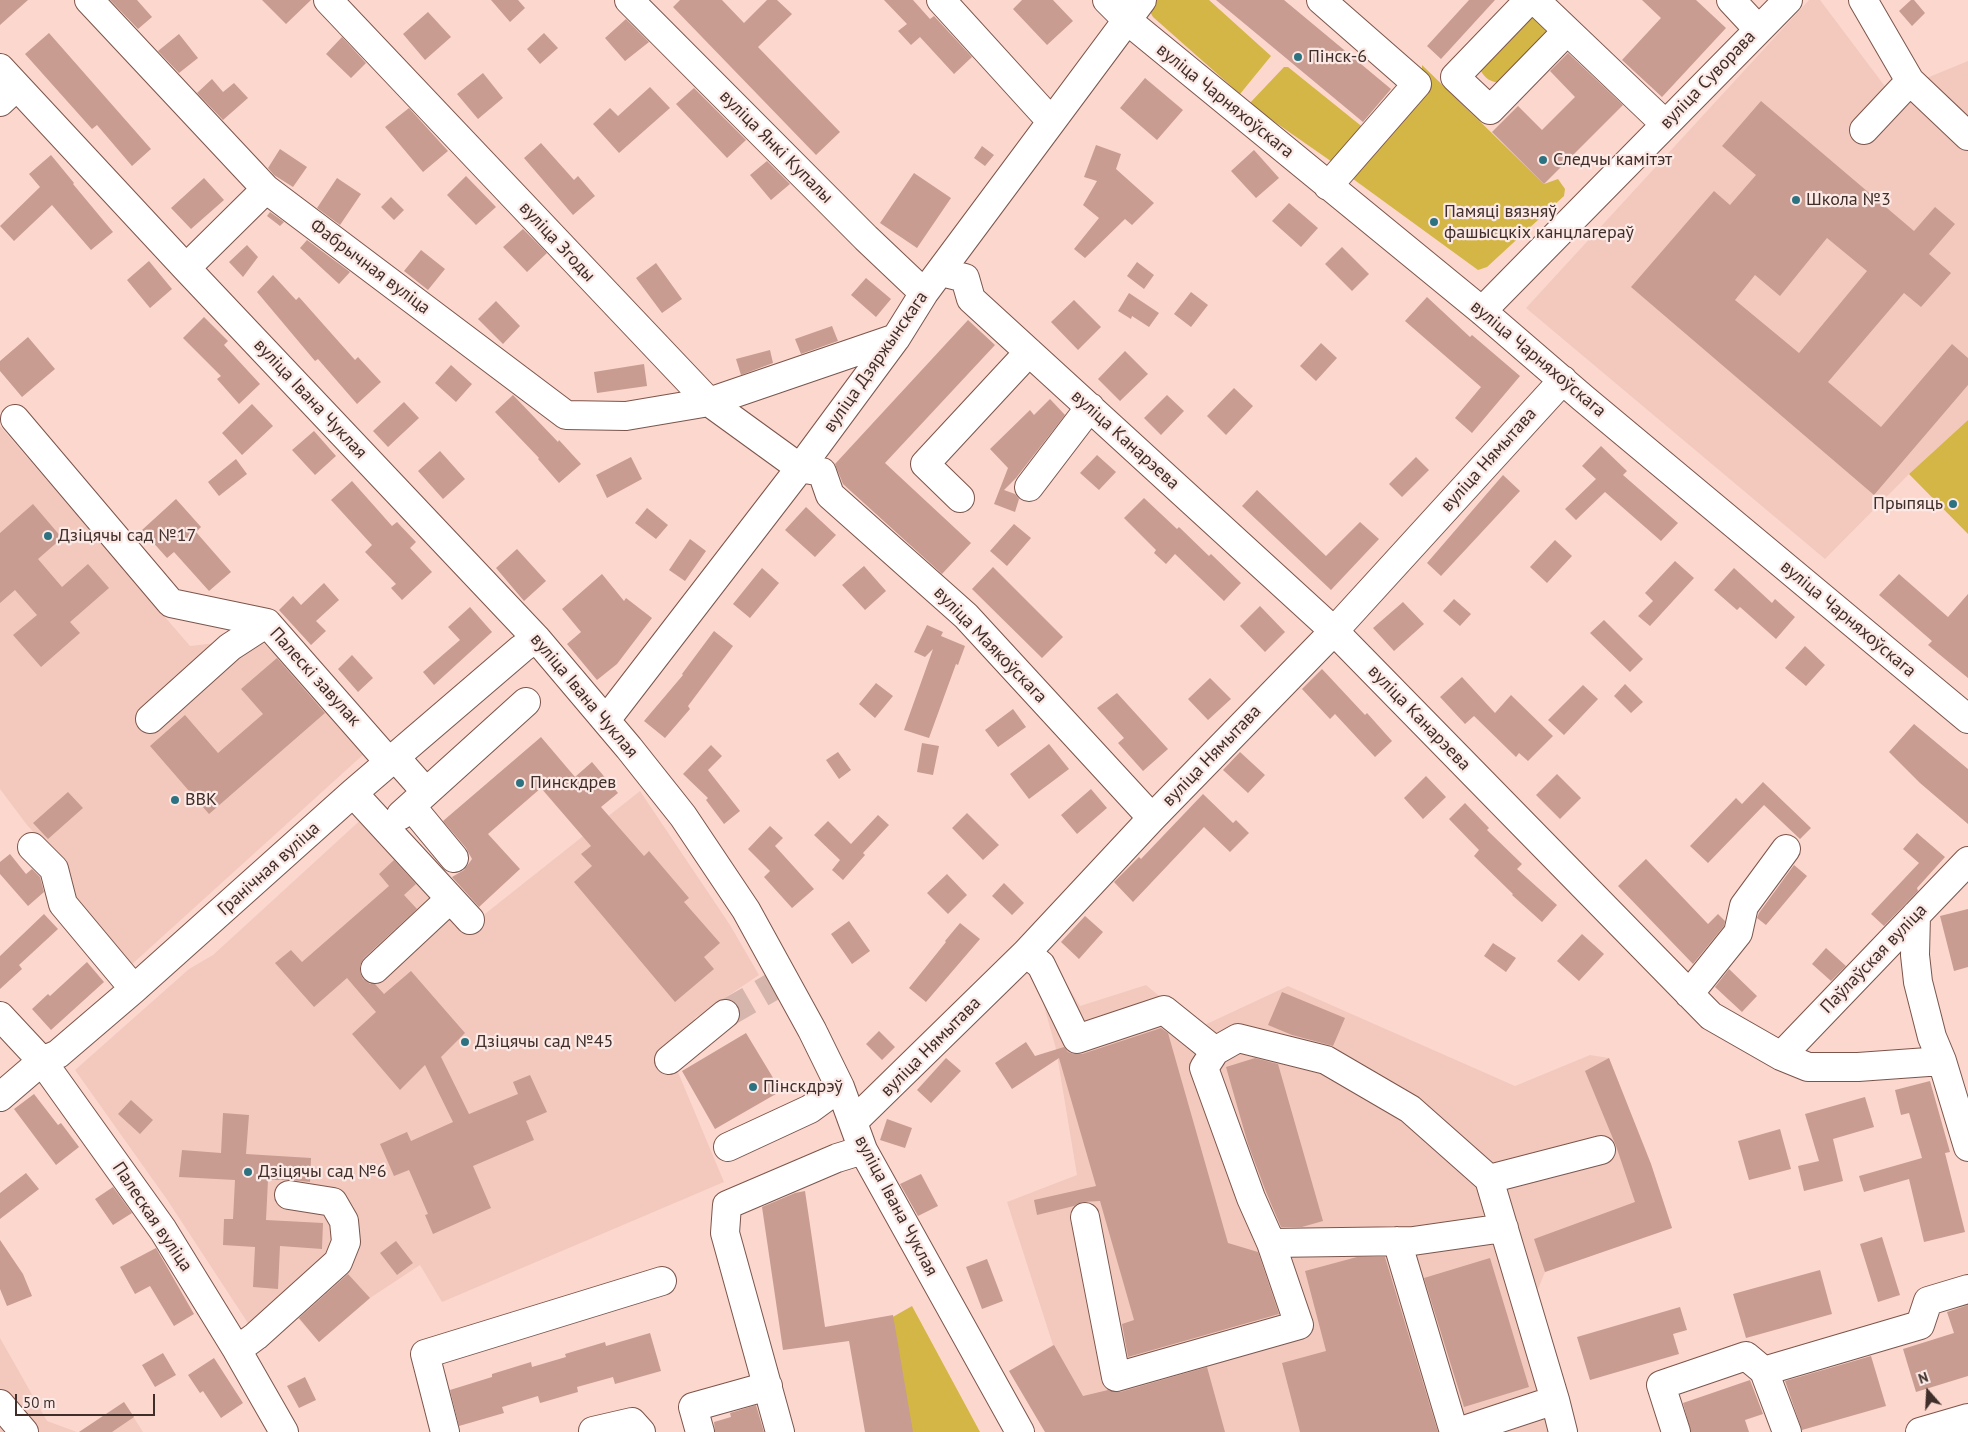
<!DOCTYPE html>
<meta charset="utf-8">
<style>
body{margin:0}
#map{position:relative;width:1968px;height:1432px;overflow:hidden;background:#fcd7ce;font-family:"PT Sans",sans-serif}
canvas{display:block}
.north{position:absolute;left:1903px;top:1367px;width:50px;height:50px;-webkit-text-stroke:4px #fce9e5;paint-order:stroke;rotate:341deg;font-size:14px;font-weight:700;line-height:20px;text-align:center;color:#3f2e29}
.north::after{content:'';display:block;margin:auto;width:18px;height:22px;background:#3f2e29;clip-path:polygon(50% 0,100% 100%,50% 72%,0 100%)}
.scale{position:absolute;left:15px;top:1394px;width:140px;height:22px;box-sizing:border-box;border:2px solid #3f2e29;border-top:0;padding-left:6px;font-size:15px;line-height:18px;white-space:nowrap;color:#3f2e29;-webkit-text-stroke:4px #fce9e5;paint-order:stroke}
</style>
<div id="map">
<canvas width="1968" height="1432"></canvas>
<div class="north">N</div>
<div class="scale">50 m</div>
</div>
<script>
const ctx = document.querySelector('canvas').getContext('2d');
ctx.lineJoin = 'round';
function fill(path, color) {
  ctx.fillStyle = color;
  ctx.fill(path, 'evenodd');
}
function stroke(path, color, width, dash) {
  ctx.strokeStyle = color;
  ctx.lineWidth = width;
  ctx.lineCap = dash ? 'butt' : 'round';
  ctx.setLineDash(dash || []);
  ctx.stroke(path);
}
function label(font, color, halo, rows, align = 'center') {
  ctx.font = font + ' "PT Sans",sans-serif';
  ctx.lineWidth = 4.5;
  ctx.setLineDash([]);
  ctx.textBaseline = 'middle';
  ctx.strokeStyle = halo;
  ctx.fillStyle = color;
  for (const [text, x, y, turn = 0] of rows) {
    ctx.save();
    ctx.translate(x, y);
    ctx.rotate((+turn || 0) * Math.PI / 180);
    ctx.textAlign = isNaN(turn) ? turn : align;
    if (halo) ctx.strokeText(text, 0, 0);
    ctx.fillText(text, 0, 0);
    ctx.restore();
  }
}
const built = new Path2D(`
 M1809,0h11l70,93 78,-32v359l-59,54 -84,85 -299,-251z
 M0,426l190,220 69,-8 106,115 -235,213 -60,-73 -16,-39 -27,-29 -27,-36z
 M640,791l90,134 29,50 -64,43 -20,47 49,117 -282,120 -22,-37 -50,33 -51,44 -23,-26 -35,27 -93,-142 -93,-131 114,-101 24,-14 165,-151 98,117z
 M1051,959l29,47 66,-21 52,43 90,-42 227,100 75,-31 19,3 42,106 21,64 -127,44 -12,29 39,131h-527l-36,-61 44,-26 -46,-143 70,-27 -21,-126 -22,-79z
 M0,1338l47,83 30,11h-77z
 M124,1402l19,30h-64z`);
const green = new Path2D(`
 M1152,0h57l62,56 -31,38 -87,-77 -6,-10z
 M1533,4l25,26 -54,53c-14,-1 -18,-3 -25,-15z
 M1422,65l122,119 14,-5 7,10 -1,7 -77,71 -9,3 -129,-94 73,-85z
 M1284,67h4l77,62 -30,35 -86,-60z
 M1968,420v114l-59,-60z
 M912,1306l68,126h-70l-19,-114z`);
const building = new Path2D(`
 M0,0h28l-28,25z
 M110,0h27l15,17 -14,12z
 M262,0h49l-25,24z
 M491,0h27l7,8 -15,14z
 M680,0h42l22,23 23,-23h10l15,14 -34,33 82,85 -24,23 -143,-148z
 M884,0h29l17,19 4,-3 38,41 -18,17 -34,-37 -9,8 -13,-14 9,-7z
 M1022,0h31l20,21 -26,24 -34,-36z
 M1216,0h68l107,89 -28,33z
 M1469,0h26l-54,59 -14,-13z
 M1642,0h54l30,28 -64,69 -40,-37 39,-42z
 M1911,0h3l11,13 -13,13 -13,-15z
 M428,12l23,25 -26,23 -22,-26z
 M626,19l23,23 -24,19 -20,-23z
 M49,33l102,116 -19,17 -35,-41 -5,4 -67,-75z
 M544,33l14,15 -18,16 -13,-15z
 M179,34l19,24 -19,15 -21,-22z
 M342,37l24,26 -15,15 -25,-24z
 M1568,53l55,52 -79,79 -52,-52 26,-26 24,24 33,-33 -25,-26z
 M483,73l20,25 -25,21 -21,-25z
 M1145,78l38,32 -26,30 -37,-32z
 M212,79l11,13 11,-9 14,15 -25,22 -26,-27z
 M650,87l20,21 -51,45 -26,-29 17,-16 8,8z
 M694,88l52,52 -19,18 -51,-54z
 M1761,101l153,130 21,-24 20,17 -26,30 22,19 -30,34 -17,-14 -76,89 53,45 71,-83 16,14v27l-94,110 -243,-208 83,-96 16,14 26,-30 -34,-29zM1827,238l40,33 -68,82 -64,-53 20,-25 25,21z
 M409,108l39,43 -25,21 -38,-45z
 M541,143l33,37 4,-4 17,20 -22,19 -49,-57z
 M1096,145l25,9 -5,15 38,34 -22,22 -7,-6 -40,39 -11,-9 25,-31 -16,-13 14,-24 -13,-4z
 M982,146l12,9 -9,11 -11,-8z
 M280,149l27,18 -14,20 -19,-12 -6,-7z
 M1254,150l25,28 -23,20 -25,-27z
 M51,155l23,28 -1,1 40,48 -22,18 -39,-45 -38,36 -14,-15 40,-39 -11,-13z
 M767,161l23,23 -19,16 -21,-25z
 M914,173l37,25 -34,50 -37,-25z
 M466,176l30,31 -20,18 -29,-30z
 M204,178l20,22 -33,29 -20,-21z
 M337,178l24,16 -21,31 -23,-17z
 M391,197l13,13 -10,10 -13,-13z
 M1289,203l29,25 -17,19 -29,-26z
 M270,212l14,10 -4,4 -13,-10z
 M523,229l24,24 -20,19 -24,-25z
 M307,240l43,32 -11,12 -39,-36z
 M247,245l11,12 -15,20 -14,-15z
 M1342,247l27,27 -17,17 -27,-27z
 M421,250l24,19 -17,21 -24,-19z
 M149,261l23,28 -22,19 -23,-28z
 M1137,262l17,13 -10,14 -17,-13z
 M656,263l26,36 -20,14 -26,-35z
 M273,275l23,25 3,-3 56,63 3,-3 23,25 -24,22 -39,-45 -3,2 -58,-69z
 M866,278l25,21 -15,18 -25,-22z
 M1191,292l17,13 -17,22 -17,-13z
 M1129,293l30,20 -10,14 -17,-11 -1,3 -13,-8z
 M1427,297l43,40 2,-2 48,41 -48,57 -17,-15 26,-31 -76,-66z
 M1074,300l27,27 -23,23 -27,-28z
 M496,301l24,25 -17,18 -25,-25z
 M204,317l24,24 -4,4 36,39 -21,20 -22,-25 4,-3 -38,-38z
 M968,320l27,25 -110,118 86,80 -29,31 -99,-90 -8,-20z
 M832,326l6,15 -37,13 -6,-15z
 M28,337l27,32 -33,28 -22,-26v-10z
 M1321,343l16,15 -21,23 -16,-15z
 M770,350l3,13 -32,12 -5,-16z
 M1125,351l23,23 -28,27 -22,-22z
 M644,364l3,22 -50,7 -3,-21z
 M451,365l21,19 -16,18 -21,-19z
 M1234,388l19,18 -27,29 -19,-19z
 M513,395l45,47 1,-2 22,24 -22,19 -21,-24 1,-1 -44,-46z
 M1167,395l17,16 -23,24 -17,-17z
 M1050,399l15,16 -49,63 -12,12 11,4 4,5 -4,13 -21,-8 14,-36 -18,-19 40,-39 4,5z
 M404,402l15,16 -31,29 -15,-16z
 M252,404l21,22 -31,29 -20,-22z
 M314,431l22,25 -21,19 -23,-25z
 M1601,446l26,25 -4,4 55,48 -17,18 -56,-49 -29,28 -11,-11 31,-30 -14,-13z
 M440,451l25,28 -22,20 -25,-28z
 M1097,455l19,17 -17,18 -19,-17z
 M631,457l11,22 -35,19 -11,-23z
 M1416,457l13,13 -27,27 -13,-13z
 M236,459l11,15 -28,22 -11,-14z
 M1503,475l17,16 -79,85 -14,-13z
 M352,481l40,45 5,-4 19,20 -6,6 22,24 -30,28 -11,-12 5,-4 -31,-32 7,-7 -41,-45z
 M1257,490l69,66 34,-34 19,17 -48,51 -89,-84z
 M1144,498l33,31 2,-2 30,29 2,-2 30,29 -17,18 -49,-47 -9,10 -12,-11 2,-3 -32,-32z
 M176,499l25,28 -5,5 35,40 -22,19 -35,-39 -7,6 -25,-28z
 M33,504l29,34 -24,21 24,28 26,-23 21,24 -39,34 10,11 -39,34 -28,-32 24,-20 -22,-25 -15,13v-70z
 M806,507l30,28 -21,22 -30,-27z
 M647,508l21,17 -12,14 -21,-16z
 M1014,524l17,14 -24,28 -17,-15z
 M690,539l16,12 -21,30 -16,-11z
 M1555,540l17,16 -25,27 -17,-16z
 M517,549l29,32 -22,20 -28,-33z
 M1675,561l19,17 -44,48 -12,-10 15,-15 -8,-8z
 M864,566l22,25 -21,19 -23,-25z
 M993,567l70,70 -21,21 -70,-69z
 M762,568l17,15 -29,35 -17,-14z
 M1734,568l38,35 3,-4 20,18 -19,22 -36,-32 -3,3 -23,-20z
 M602,574l22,27 2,-3 26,20 -35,46 -20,16 -30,-36 14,-12 -19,-23z
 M1899,574l49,43 20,-23v84l-40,-33 4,-4 -53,-46z
 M324,583l15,17 -23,21 10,10 -15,14 -32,-35 14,-14 8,9z
 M1454,599l17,15 -11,12 -17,-15z
 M1403,602l21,22 -30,27 -21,-23z
 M1260,606l25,26 -20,20 -25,-26z
 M470,607l22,25 -58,53 -11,-13 37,-32 -12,-13z
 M1604,620l39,39 -13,13 -40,-39z
 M927,625l16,7 -2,4 24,10 -7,19 -2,-1 -27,74 -25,-8 29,-81 -8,8 -11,-5z
 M714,631l19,15 -45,60 2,3 -25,29 -21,-17 39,-46 -1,-1z
 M1805,646l20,19 -19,21 -21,-18z
 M352,655l21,23 -15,14 -20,-23z
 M277,658l48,55 -116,101 -59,-68 35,-31 33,38 45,-39 -22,-25z
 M1322,669l43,46 2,-2 25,28 -17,16 -40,-43 -5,5 -28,-30z
 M1462,677l33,36 16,-18 42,41 -25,25 -9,-8 -3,4 -42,-41 -9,8 -25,-27z
 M1210,678l21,21 -23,21 -20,-21z
 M876,683l17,13 -18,22 -16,-14z
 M1625,684l18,18 -12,11 -17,-17z
 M1583,685l15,14 -34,36 -16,-15z
 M1117,693l51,56 -25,22 -25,-28 6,-5 -27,-30z
 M1013,709l13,18 -28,20 -13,-17z
 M1914,724l54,45v55l-48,-41 -31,-31z
 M541,737l34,40 17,-15 26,31 -17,14 43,49 5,-5 40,47 -5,4 36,41 -16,14 10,12 -39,33 -101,-120 18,-16 -11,-12 10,-8 -50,-58 -53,46 32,35 -41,38 -27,-30 12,-7 8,-11 -6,-11 -23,-27z
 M922,743l17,3 -6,29 -16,-3z
 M1049,744l20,25 -40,30 -19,-25z
 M711,745l11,11 -14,14 32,41 -16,13 -18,-24 2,-2 -25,-24z
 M838,752l13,18 -12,9 -13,-19z
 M1240,752l25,23 -17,18 -25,-23z
 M1557,774l24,24 -21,21 -24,-24z
 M1426,776l20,21 -23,22 -19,-21z
 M1763,782l48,46 -11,11 -36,-34 -56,58 -18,-17 46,-48 6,6z
 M1091,789l16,19 -30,26 -16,-19z
 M68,792l15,16 -35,31 -15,-16z
 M1203,794l30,29 3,-3 13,13 -19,19 -26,-25 -71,75 -19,-20 25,-25 2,2z
 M1465,803l24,25 -2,2 35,34 -5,5 40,36 -15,17 -30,-27 1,-1 -39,-38 5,-6 -30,-31z
 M967,813l32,32 -16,15 -31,-32z
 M878,815l11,10 -26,28 2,2 -22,25 -11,-10 8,-10 -26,-25 14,-14 23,23z
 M770,826l13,12 -8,8 39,43 -22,19 -28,-31 6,-6 -22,-22z
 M1917,833l28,24 -28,31 1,3 -34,35 -13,-12 48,-51 -16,-14z
 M10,854l16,20 6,-5 8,8 4,15 -16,14 -28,-32v-12z
 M1646,859l62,65 10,-10 7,7 -1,5 -31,38 -75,-78z
 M394,860l22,24 -12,11 13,14 -53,49 -4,7v7l3,7 7,5h5l9,10 27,-23 54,62 -24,24 28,57 49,-20 -5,-12 17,-7 17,37 -21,9 8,19 -61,26 18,42 -58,26 -8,-19 3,-1 -19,-44 -15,6 -14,-32 27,-12 4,9 42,-19 -28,-57 -25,25 -48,-56 24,-22 -29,-34 -33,29 -39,-44 16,-13 11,12 87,-76 -10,-12z
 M1794,865l13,11 -41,49 -9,-7 2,-5z
 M947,874l20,21 -19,19 -21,-21z
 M1004,883l20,20 -12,12 -20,-19z
 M1968,909v58l-14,4 -14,-55z
 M44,914l14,15 -39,36 3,4 -22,20v-33z
 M1085,916l18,16 -24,27 -18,-17z
 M849,921l21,30 -18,13 -21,-30z
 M960,923l20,16 -54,63 -17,-14 37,-46 -1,-1z
 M1582,934l22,20 -25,27 -22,-20z
 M1493,943l23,15 -10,14 -22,-16z
 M1826,948l20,18 -15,15 -19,-17z
 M87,962l17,20 -53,48 -19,-21 16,-15 2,2z
 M1729,969l28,27 -15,16 -27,-25z
 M1282,992l63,26 -12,28 -41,-11 -24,-10z
 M1161,1028l7,5 60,210 30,9 21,62 -151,43 -6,-33 12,-4 -34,-119 -18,1 -8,4 -37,9 -3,-15 62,-14 -37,-128 -47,31 -17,-26 31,-21 9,14 29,-9 4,5 6,2h8z
 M879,1031l16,16 -13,13 -16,-16z
 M746,1033l35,58 -66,38 -33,-58z
 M946,1058l15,13 -30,32 -14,-13z
 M1255,1058l23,6 45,157 -21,6h-21l-15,-35 -18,-48 -22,-77z
 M1609,1058l42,106 21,64 -127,44 -11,-33 101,-37 -19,-56 -31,-75z
 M1930,1081l20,71 -5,1 20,79 -41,10 -15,-63 -45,13 -5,-16 63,-18 -13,-45 -8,2 -6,-25z
 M34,1094l24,31 3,-2 18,24 -23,18 -42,-56z
 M1865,1097l9,30 -41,12 10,42 -39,10 -6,-25 21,-5 -14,-47z
 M131,1100l22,20 -13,14 -22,-20z
 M223,1113l26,2 -3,39 65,4 -1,24 -19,-2h-23l-2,40 57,3 -1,26 -42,-3 -2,43 -25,-2 2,-40 -32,-2 1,-26h9l2,-39 -56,-3 3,-27 39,3z
 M887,1119l25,9 -7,20 -25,-8z
 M1780,1129l11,40 -42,11 -11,-39z
 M26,1173l13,16 -39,30v-26z
 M921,1174l17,32 -20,10 -18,-32z
 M113,1187l19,26 -19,12 -18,-26z
 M805,1191l20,136 68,-12 20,117h-48l-16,-91 -66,9 -21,-143 33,-14z
 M1882,1237l18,58 -22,7 -18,-58z
 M0,1240l23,34 9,22 -25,10 -7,-17z
 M396,1241l17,22 -16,12 -17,-22z
 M156,1248l38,66 -20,12 -24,-40 -15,8 -15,-27z
 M1357,1257h28l53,175h-138l-18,-69 44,-12 -21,-80z
 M1490,1258l39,129 -65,20 -40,-129z
 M987,1259l16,42 -21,8 -16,-42z
 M1820,1270l12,44 -86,24 -13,-44z
 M348,1274l22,24 -51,44 -20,-24z
 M1968,1305v71l-52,16 -13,-43 51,-16 -7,-21z
 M1680,1307l7,23 -14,4 6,20 -89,26 -13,-43z
 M650,1333l11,38 -46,13 -2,-7 -36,10 1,5 -38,11 -2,-7 -36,11 2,6 -45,13 -9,-36 42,-13v-3l39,-12 1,5 34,-10 -1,-3 40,-12 1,4z
 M1054,1345l29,51 25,-6 12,2 87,-25 18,65h-180l-36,-61z
 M163,1353l13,22 -21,12 -13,-22z
 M1871,1356l15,50 -84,24 -17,-49z
 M214,1358l29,45 -22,15 -18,-27 -3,2 -12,-18z
 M305,1377l11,23 -17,8 -12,-22z
 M1750,1380l13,34 -18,6 4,12h-58l-8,-29z
 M124,1402l10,15 -22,15h-33z
 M756,1405l8,27h-49l-1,-10 17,-5 -1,-4z`);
const minorTunnel = new Path2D(`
 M725,1014l59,-34`);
const minor = new Path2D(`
 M89,0l177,189 300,226 60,1 83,-14 187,-64
 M328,0l381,402 91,66 22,4 8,23 136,121 186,202
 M629,0l237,238 58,55
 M941,0l110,121
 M1107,0l21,21 354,290 101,87 385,321
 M1321,0l96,84 -89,102
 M1529,0l-74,77 35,33 77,-79
 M1535,0l130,124
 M1731,0l27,29
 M1863,0l47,81 -46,49
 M0,68l186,200 350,370 93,110 54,68 63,94 66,120 28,57 23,63 157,282
 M1910,81l58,55
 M0,102l16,-15
 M186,268l80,-79
 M941,272l24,6 6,21 363,332 377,385 70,40 27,11h50l84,-6
 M1482,311l306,-311
 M15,419l156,184 96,20 122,139
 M1029,487l61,-80
 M960,498l-35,-34 104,-112
 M150,719l80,-72 37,-24
 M606,720l194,-252 96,-130 28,-45 218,-293
 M395,757l31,35
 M353,793l117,127
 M411,806l43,52
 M401,815l125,-113
 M32,847l22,22 9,35 71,85
 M1916,915l-1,40 3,27 14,55 10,24 26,86
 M1026,953l15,12 36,74 87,-29 51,41
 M375,969l75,-70
 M1689,994l49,-61 6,-27 42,-57
 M0,1016l42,45 121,169 74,120 47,82
 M1781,1056l187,-195
 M669,1060l56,-46
 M0,1097l42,-36 16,-7 76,-65 219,-196 168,-144 15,-11
 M853,1122l173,-169 126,-135 182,-187 229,-251
 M728,1147l82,-38 30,-22
 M1489,1179l112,-29
 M1085,1217l31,160 183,-52 -28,-82
 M1504,1228l-91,13 -142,2 -20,-45 -47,-130 11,-17 23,-13 88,22 84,49 79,70 66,221 8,32
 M1397,1241l57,191
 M237,1350l19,-14 82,-74 8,-20 -2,-21 -11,-19 -44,-7
 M1764,1371l156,-46 8,-24 40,-12
 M0,1404l24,28
 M593,1431l39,-9 9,10
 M445,1432l-20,-78 237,-73
 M700,1432l-7,-25 75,-21
 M780,1432l-55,-199 2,-28 110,-47 26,-8
 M1458,1432l97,-32
 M1676,1432l-15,-47 85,-29 18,15 23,61`);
const major = new Path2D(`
 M1920,1432l48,-14`);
const markers = [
 [1298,57,5,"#2d7281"],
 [1543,160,5,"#2d7281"],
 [1796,200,5,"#2d7281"],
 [1434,222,5,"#2d7281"],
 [1953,504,5,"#2d7281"],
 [48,536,5,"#2d7281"],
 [520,783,5,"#2d7281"],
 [175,800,5,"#2d7281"],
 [465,1042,5,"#2d7281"],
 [753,1087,5,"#2d7281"],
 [248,1172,5,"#2d7281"]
];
const poiNames = [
 ["Пінск-6",1308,57],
 ["Следчы камітэт",1553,160],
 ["Школа №3",1806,200],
 ["Памяці вязняў",1444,212],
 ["фашысцкіх канцлагераў",1444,233],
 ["Прыпяць",1943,504,"right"],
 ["Дзіцячы сад №17",58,536],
 ["Пинскдрев",530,783],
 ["ВВК",185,800],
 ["Дзіцячы сад №45",475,1042],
 ["Пінскдрэў",763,1087],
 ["Дзіцячы сад №6",258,1172]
];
const streetNames = [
 ["вуліца Суворава",1708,80,-46],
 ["вуліца Чарняхоўскага",1225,101,39],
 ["вуліца Янкі Купалы",776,147,45],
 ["вуліца Згоды",557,242,47],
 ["Фабрычная вуліца",370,267,37],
 ["вуліца Чарняхоўскага",1538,359,40],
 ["вуліца Дзяржынскага",876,362,-55],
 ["вуліца Івана Чуклая",310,399,47],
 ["вуліца Канарэева",1125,440,42],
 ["вуліца Нямытава",1489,460,-48],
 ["вуліца Чарняхоўскага",1848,619,40],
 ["вуліца Маякоўскага",990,645,46],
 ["Палескі завулак",315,677,48],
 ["вуліца Івана Чуклая",584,696,50],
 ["вуліца Канарэева",1419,718,46],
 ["вуліца Нямытава",1212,756,-46],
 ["Гранічная вуліца",269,869,-42],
 ["Паўлаўская вуліца",1874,959,-46],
 ["вуліца Нямытава",931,1047,-45],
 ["вуліца Івана Чуклая",896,1206,62],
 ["Палеская вуліца",152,1217,56]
];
fill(built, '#f3c9be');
fill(green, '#d3b646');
fill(building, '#c89c91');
stroke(minorTunnel, '#d6b5ad', 28, [28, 14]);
stroke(minor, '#7b554b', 30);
stroke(major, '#7b554b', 30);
stroke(minor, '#fff', 28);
stroke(major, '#fff', 28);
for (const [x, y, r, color] of markers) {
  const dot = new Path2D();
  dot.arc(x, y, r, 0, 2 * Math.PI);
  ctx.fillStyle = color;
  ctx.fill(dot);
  stroke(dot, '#fce9e5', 2);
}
label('18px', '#3f2e29', '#fce9e5', poiNames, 'left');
label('18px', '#3f2e29', '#fce9e5', streetNames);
</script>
